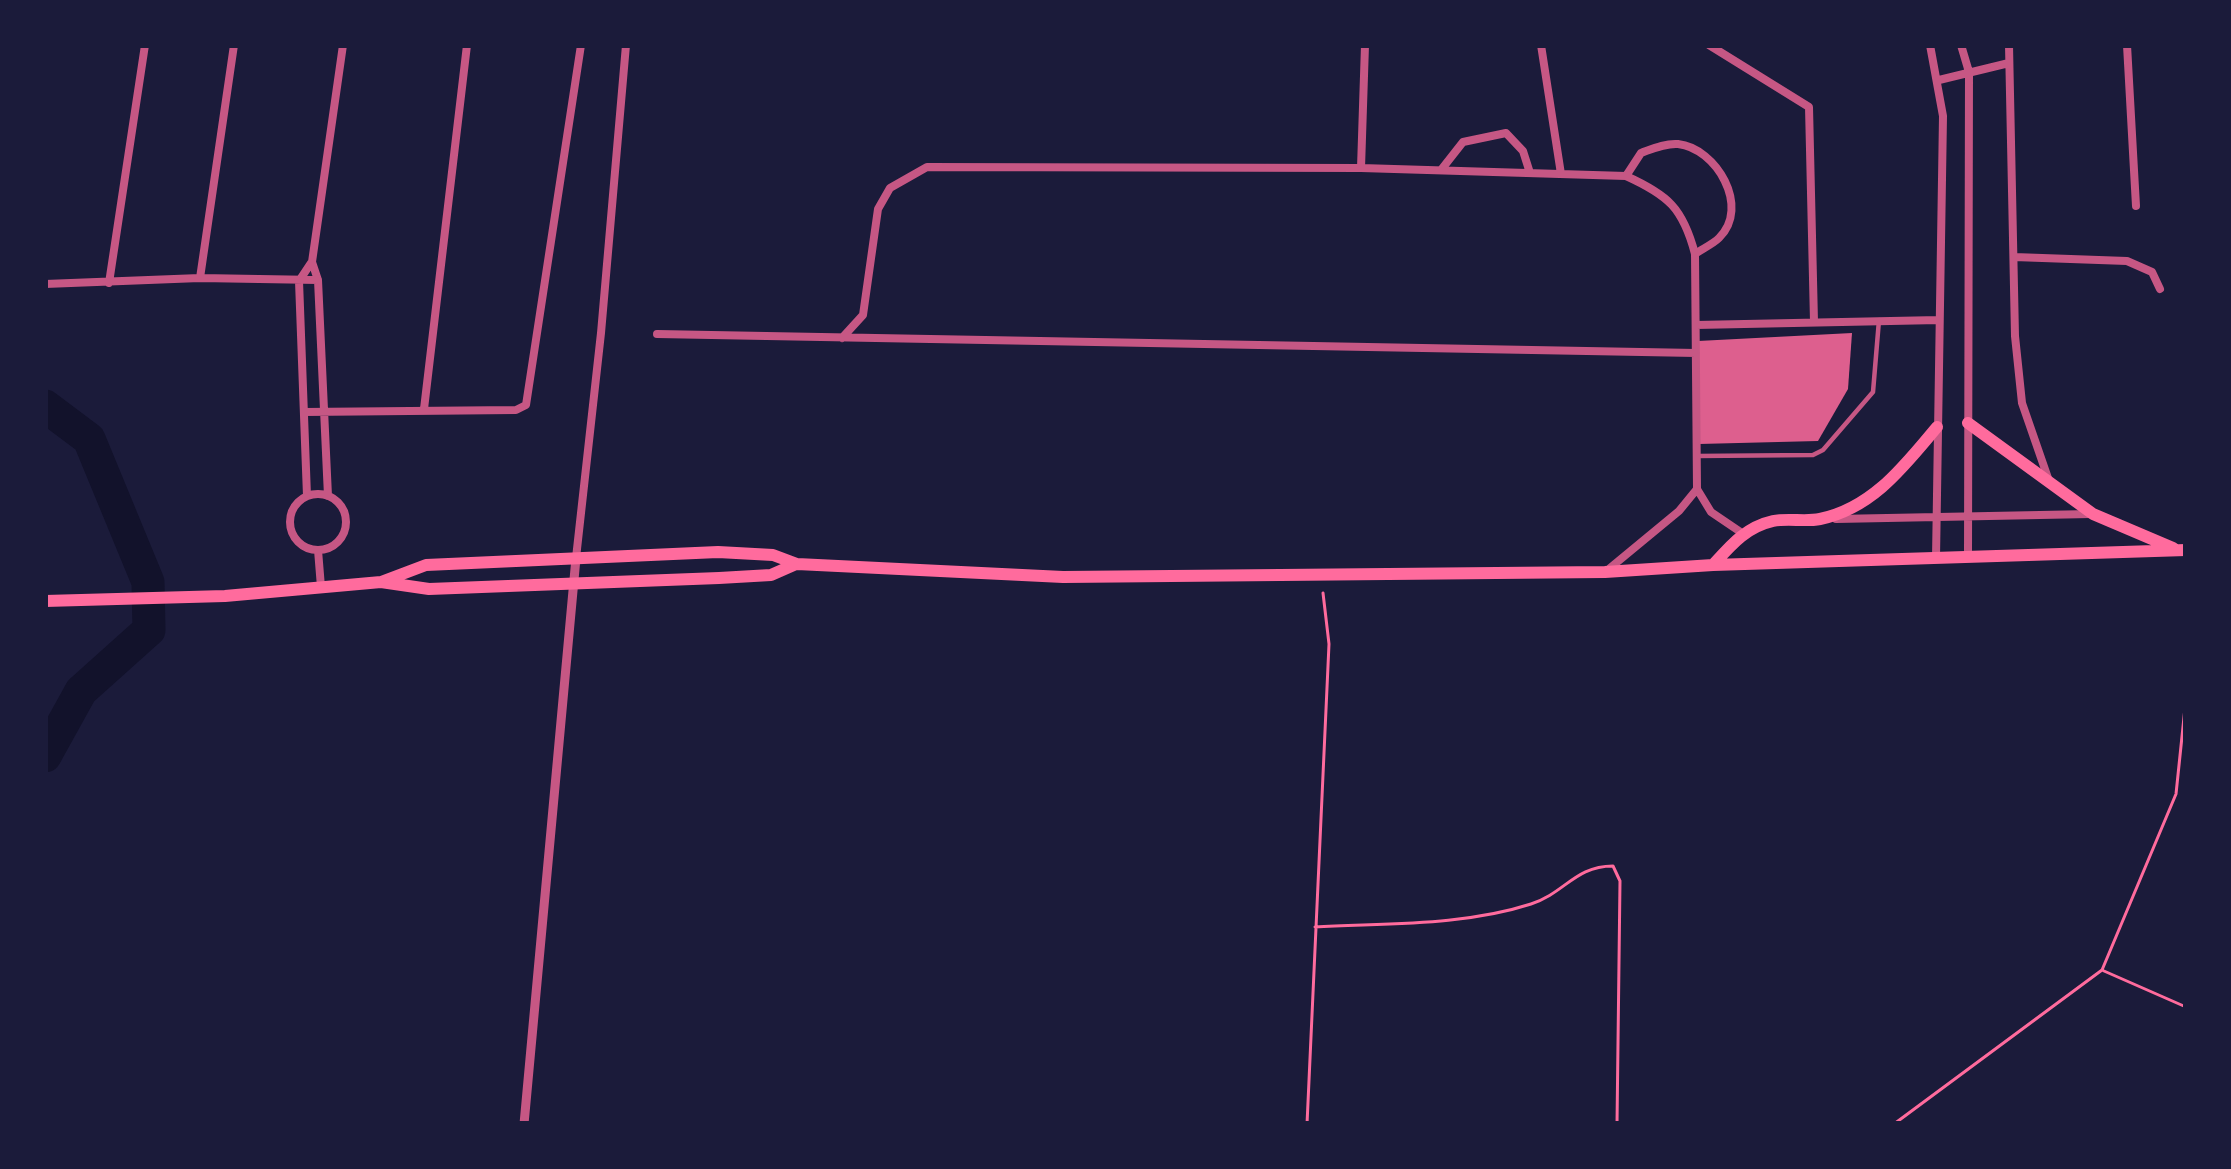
<!DOCTYPE html>
<style>
body{margin:0}
#map{position:relative;width:2231px;height:1169px;overflow:hidden;background:#1b1b3a;font-family:"Noto Serif",serif}
canvas{display:block}
.frame{position:absolute;inset:0;border:48px solid #1b1b3a;pointer-events:none}
</style>
<div id="map">
<canvas width="2231" height="1169"></canvas>
<div class="frame"></div>
</div>
<script>
const ctx = document.querySelector('canvas').getContext('2d');
ctx.lineJoin = 'round';
function stroke(path, color, width, dash) {
  ctx.strokeStyle = color;
  ctx.lineWidth = width;
  ctx.lineCap = dash ? 'butt' : 'round';
  ctx.setLineDash(dash || []);
  ctx.stroke(path);
}
function fill(path, color) {
  ctx.fillStyle = color;
  ctx.fill(path, 'evenodd');
}
const river = new Path2D(`
 M45,406l44,33 59,143 1,48 -68,61 -36,65`);
const building = new Path2D(`
 M1852,333l-4,56 -30,52 -119,3 -1,-103z`);
const path = new Path2D(`
 M1315,927c71,-4 148,-1 216,-23 34,-11 44,-38 82,-38l7,15 -3,243
 M2104,971l82,36
 M1307,1124l22,-480 -6,-51
 M1894,1124l208,-154 74,-176 10,-96`);
const service = new Path2D(`
 M1697,456l116,-1 10,-5 50,-58 6,-72`);
const minor = new Path2D(`
 M1541,45l20,129
 M1709,45l100,62 5,215
 M1930,45l13,71 -7,442
 M1961,45l8,27 -1,485
 M2009,45l6,291 7,67 26,75
 M2127,45l9,161
 M1939,80l70,-17
 M1361,168l4,-123
 M1441,170l22,-28 43,-9 17,18 7,22
 M1626,176l15,-23c11,-4 24,-10 37,-9 38,4 73,63 41,94 -6,6 -17,11 -24,16
 M2014,257l113,4 25,11 8,17
 M200,278l34,-233
 M109,283l36,-238
 M45,284l155,-6 118,2
 M1696,325l243,-5
 M657,334l1039,19
 M842,338l21,-23 15,-106 12,-21 37,-21 434,1 265,8c42,19 57,32 69,78l2,235
 M424,409l43,-364
 M304,412l212,-2 10,-5 55,-360
 M1697,489l14,23 31,21
 M290 522a28 28 0 1 1 56 0a28 28 0 1 1-56 0Z
 M307,496l-8,-215 12,-18
 M328,496l-10,-216 -6,-18 31,-217
 M1836,519l255,-5
 M318,550l3,37
 M576,558l25,-225 25,-288
 M1610,568l69,-57 18,-22`);
const tertiary = new Path2D(`
 M524,1124l52,-566`);
const primary = new Path2D(`
 M1968,423l125,91 80,34
 M1713,565c18,-20 33,-38 60,-44 15,-3 32,1 47,-2 53,-11 85,-54 117,-92
 M381,582l45,-17 292,-13 55,3 24,9 266,13 542,-5 108,-7 473,-15
 M45,601l180,-5 156,-14 48,7 290,-11 52,-3 25,-11`);
stroke(river, '#12122b', 33);
fill(building, '#dd5f8e');
stroke(path, '#ff6b9d', 3);
stroke(service, '#c65784', 4.5);
stroke(minor, '#c65784', 8);
stroke(tertiary, '#c65784', 9);
stroke(primary, '#ff6b9d', 12);
</script>
